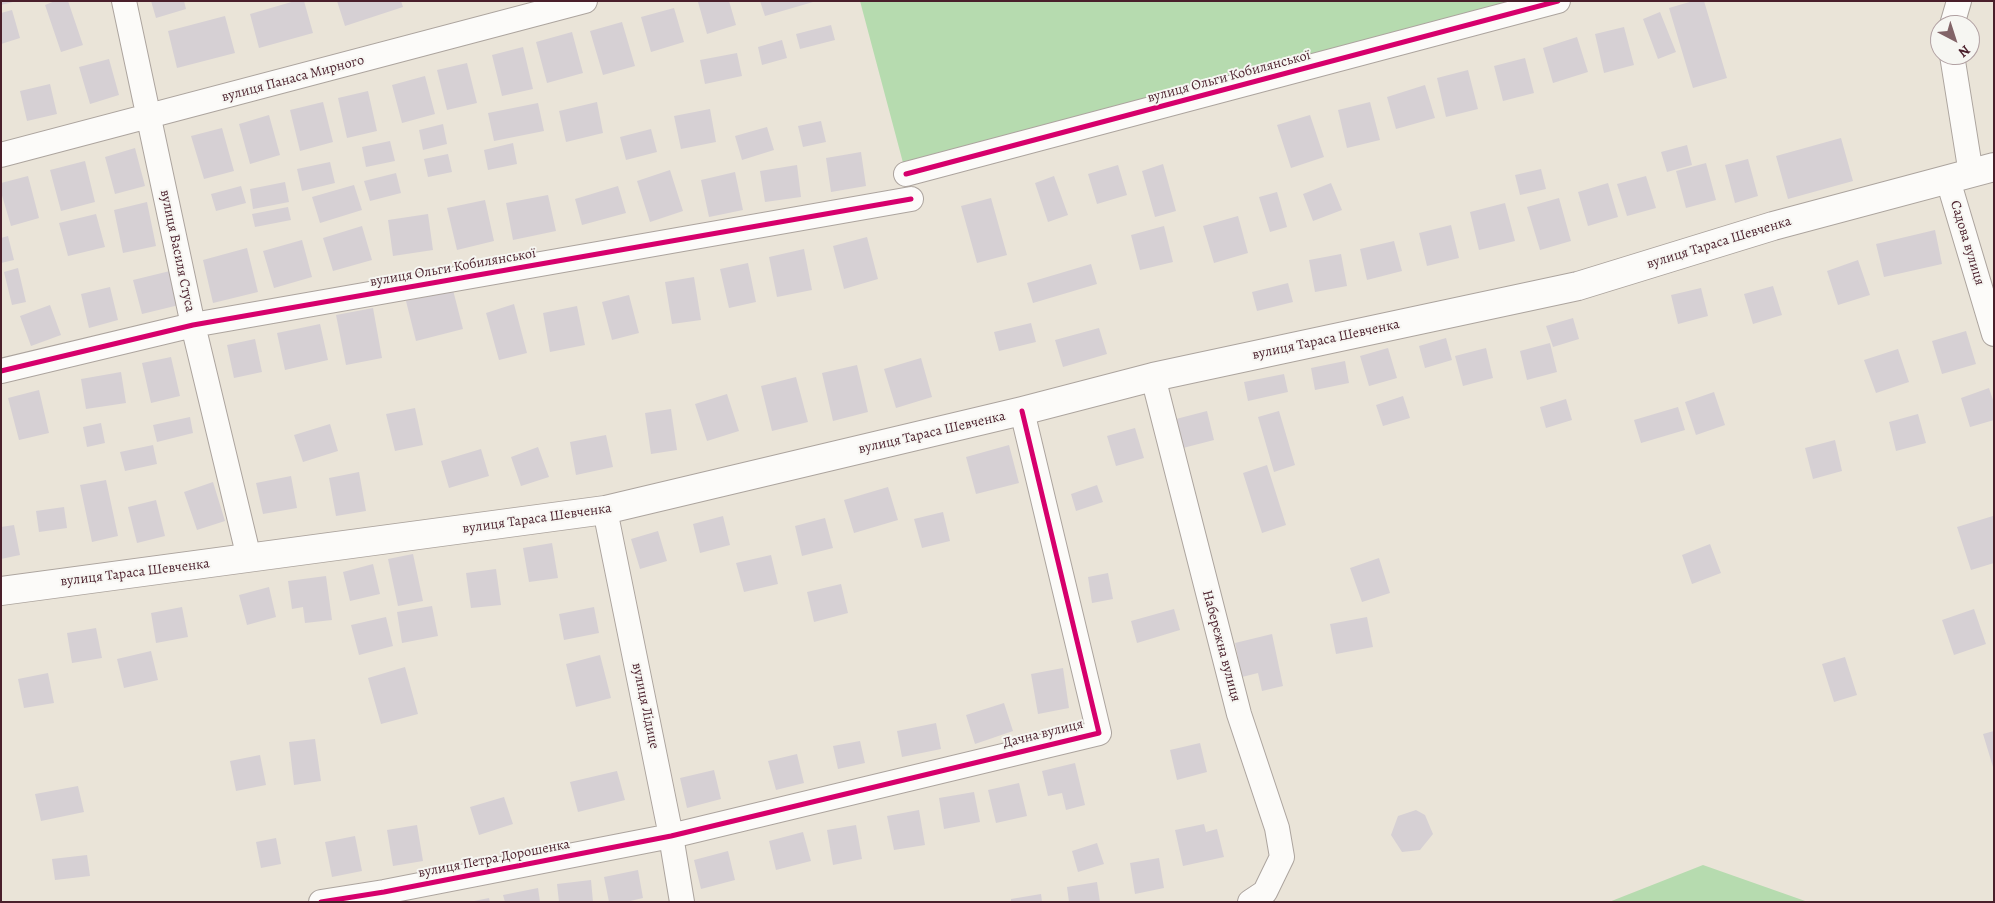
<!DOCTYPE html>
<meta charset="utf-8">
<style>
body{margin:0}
#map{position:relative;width:1995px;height:903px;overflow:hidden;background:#eae4d8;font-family:Alegreya,serif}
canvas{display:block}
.frame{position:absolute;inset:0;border:2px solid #4a1f2b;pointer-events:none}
.north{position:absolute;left:1930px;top:15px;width:50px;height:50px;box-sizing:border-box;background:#f6f6f2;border:1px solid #b1a0a2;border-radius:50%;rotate:140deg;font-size:14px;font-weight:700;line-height:20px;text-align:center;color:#4a1f2b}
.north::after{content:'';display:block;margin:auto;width:18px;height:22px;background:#826468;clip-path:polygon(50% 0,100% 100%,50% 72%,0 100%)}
</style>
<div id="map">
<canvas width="1995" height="903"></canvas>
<div class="frame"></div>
<div class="north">N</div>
</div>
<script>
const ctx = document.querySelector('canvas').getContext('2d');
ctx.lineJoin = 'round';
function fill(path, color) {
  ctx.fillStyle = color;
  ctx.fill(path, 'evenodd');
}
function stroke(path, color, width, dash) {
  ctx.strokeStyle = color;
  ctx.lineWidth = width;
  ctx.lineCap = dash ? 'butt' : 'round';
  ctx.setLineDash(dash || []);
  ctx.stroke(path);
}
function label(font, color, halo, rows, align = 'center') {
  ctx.font = font + ' Alegreya,serif';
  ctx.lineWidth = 4;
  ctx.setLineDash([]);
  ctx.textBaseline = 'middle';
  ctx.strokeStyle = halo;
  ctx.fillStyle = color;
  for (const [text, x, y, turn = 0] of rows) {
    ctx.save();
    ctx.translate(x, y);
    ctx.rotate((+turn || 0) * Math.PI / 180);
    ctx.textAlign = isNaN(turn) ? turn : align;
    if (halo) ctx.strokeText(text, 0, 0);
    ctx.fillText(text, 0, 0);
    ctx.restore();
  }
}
const green = new Path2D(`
 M860,1h698l-652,173z
 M1703,865l105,37h-199z`);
const building = new Path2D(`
 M1,1h12v1l-12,3z
 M55,1h13l15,44 -22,7 -16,-47z
 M151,1h33l2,8 -30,9z
 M295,1h9l9,32 -54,15 -9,-34z
 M337,1h64l2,6 -58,19z
 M729,1l7,24 -29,9 -9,-32z
 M760,1h53v1l-48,14z
 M1693,1h11l23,77 -34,10 -24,-80z
 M674,8l10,34 -33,10 -10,-35z
 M12,10l8,28 -19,6v-31z
 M1660,12l16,40 -18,7 -15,-40z
 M225,16l10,37 -58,15 -9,-37z
 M622,22l13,44 -32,9 -13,-44z
 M831,25l4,15 -35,9 -4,-15z
 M1624,27l10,38 -30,8 -9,-39z
 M572,32l11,41 -36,10 -11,-41z
 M1577,37l11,35 -35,11 -10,-35z
 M782,40l5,18 -25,7 -4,-18z
 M523,47l10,42 -31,7 -10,-41z
 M737,53l5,23 -37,8 -5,-24z
 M1525,58l9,35 -31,8 -9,-35z
 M109,59l10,36 -29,9 -11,-37z
 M467,63l10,40 -30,7 -10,-40z
 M1468,70l10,39 -32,8 -9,-39z
 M425,76l10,38 -33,9 -10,-38z
 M50,84l7,30 -30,7 -7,-30z
 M1425,85l10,33 -39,11 -9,-32z
 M368,91l9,40 -30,7 -9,-40z
 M323,102l10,40 -33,9 -10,-41z
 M597,102l6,31 -37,9 -7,-31z
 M1370,102l10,38 -33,8 -9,-38z
 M538,103l6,28 -50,10 -6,-28z
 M710,109l6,33 -35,7 -7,-33z
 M269,115l11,40 -30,9 -11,-40z
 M1310,115l14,42 -33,11 -14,-43z
 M821,121l5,21 -23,5 -5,-21z
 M443,124l4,20 -24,6 -4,-20z
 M767,127l7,23 -32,10 -7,-24z
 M222,128l12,43 -30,8 -13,-43z
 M651,129l6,23 -31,8 -6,-23z
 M1841,138l12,43 -65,18 -12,-43z
 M390,141l5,20 -29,6 -4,-20z
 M513,143l4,21 -29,6 -4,-20z
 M1687,145l5,20 -25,7 -6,-20z
 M135,148l10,38 -30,8 -10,-37z
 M861,152l5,34 -35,6 -5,-34z
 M448,154l4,18 -24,5 -4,-18z
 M1748,159l10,37 -23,7 -10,-38z
 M85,161l10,41 -34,9 -11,-41z
 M330,162l5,21 -33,8 -5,-22z
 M1706,163l10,37 -30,8 -10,-37z
 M1163,164l13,47 -21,6 -13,-46z
 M797,165l4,32 -36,5 -5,-31z
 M1118,165l9,30 -30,9 -9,-30z
 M1541,169l5,20 -26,6 -5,-20z
 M670,170l13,41 -33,11 -13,-41z
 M735,172l8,38 -34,7 -8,-37z
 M396,173l5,20 -31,8 -6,-20z
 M28,176l11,42 -28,8 -10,-34v-9z
 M1054,176l14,39 -20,7 -13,-39z
 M1646,176l10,32 -29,8 -10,-32z
 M285,182l4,20 -36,7 -3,-20z
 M1331,183l11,27 -29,11 -10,-27z
 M1608,183l10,34 -30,9 -10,-34z
 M354,185l8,25 -42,13 -8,-26z
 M241,186l5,17 -30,8 -5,-17z
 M618,186l8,27 -44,12 -7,-26z
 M1277,192l10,35 -17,5 -11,-35z
 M548,195l8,36 -43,9 -7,-37z
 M991,198l16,57 -30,8 -16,-57z
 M1559,198l12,43 -31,9 -13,-43z
 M485,200l9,41 -37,9 -10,-42z
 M147,202l9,44 -33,7 -9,-43z
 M1505,203l10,38 -36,9 -9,-38z
 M288,207l3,13 -36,7 -3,-13z
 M96,214l9,33 -37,9 -9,-33z
 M428,214l5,36 -40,6 -5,-36z
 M1238,216l10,37 -34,10 -11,-37z
 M1451,225l8,33 -32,8 -8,-33z
 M362,226l10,34 -39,11 -10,-33z
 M1164,226l9,36 -33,8 -9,-35z
 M1935,230l7,34 -58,13 -8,-33z
 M8,236l6,24 -13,3v-25z
 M867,237l11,42 -34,10 -11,-43z
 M302,240l10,37 -38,11 -11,-37z
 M1394,241l8,30 -35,9 -7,-31z
 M247,248l11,44 -45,11 -10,-43z
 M804,249l8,41 -35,7 -8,-40z
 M1341,254l6,32 -32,6 -6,-32z
 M1858,260l12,35 -32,10 -11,-34z
 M748,263l8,39 -27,6 -9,-39z
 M1091,264l6,20 -64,19 -6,-20z
 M18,268l8,34 -14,3 -8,-33z
 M170,271l9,34 -37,9 -9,-34z
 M694,277l7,43 -29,4 -7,-42z
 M1288,283l5,19 -36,9 -5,-19z
 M1773,286l9,29 -29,9 -9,-30z
 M110,287l8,33 -29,8 -8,-34z
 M1701,288l7,28 -30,8 -7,-29z
 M453,290l10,39 -47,12 -10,-40z
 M629,295l10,38 -27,7 -10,-38z
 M514,304l13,49 -28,7 -13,-47z
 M50,305l11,30 -30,11 -11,-30z
 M577,306l8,39 -35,7 -7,-39z
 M373,308l9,50 -36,7 -10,-50z
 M1573,318l6,21 -26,8 -7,-21z
 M1031,323l5,19 -37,9 -5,-19z
 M320,324l8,36 -43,10 -8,-37z
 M1099,328l8,26 -44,13 -8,-27z
 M1966,331l10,33 -34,10 -10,-33z
 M1446,338l6,22 -27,8 -6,-22z
 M255,339l7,33 -28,6 -7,-33z
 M1550,343l7,29 -30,8 -7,-29z
 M1388,348l9,30 -28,8 -9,-30z
 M1486,348l7,30 -30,8 -8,-30z
 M1898,349l11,33 -33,11 -12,-33z
 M171,357l9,39 -29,7 -9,-40z
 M921,358l11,39 -36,11 -12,-39z
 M1345,361l4,22 -34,7 -4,-22z
 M857,365l11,47 -35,9 -11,-48z
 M121,372l5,31 -40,6 -5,-30z
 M1284,374l4,18 -40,9 -4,-19z
 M796,377l12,45 -36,9 -11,-45z
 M1989,388l5,15v17l-24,7 -9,-29z
 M39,390l10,43 -30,7 -11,-42z
 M1714,392l11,33 -29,10 -11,-33z
 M727,394l12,37 -32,10 -12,-37z
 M1403,396l7,22 -27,8 -7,-21z
 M1566,399l6,21 -26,8 -6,-21z
 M1678,407l7,23 -44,13 -7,-23z
 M415,408l8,37 -28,6 -9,-37z
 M671,409l6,41 -26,4 -6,-41z
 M1207,411l7,29 -31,8 -7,-29z
 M1279,411l16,54 -21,7 -16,-55z
 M1918,414l8,29 -30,8 -7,-29z
 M190,417l3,16 -36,9 -4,-17z
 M101,423l4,20 -18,4 -4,-20z
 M330,424l8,27 -35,11 -9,-27z
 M1135,428l9,30 -28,8 -9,-30z
 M606,435l7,32 -37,8 -6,-33z
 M1835,440l7,31 -29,8 -8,-31z
 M153,445l4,19 -32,7 -5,-19z
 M1009,445l10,38 -43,11 -10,-37z
 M538,447l11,30 -28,9 -10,-29z
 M481,449l8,27 -40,12 -8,-27z
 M1267,465l19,60 -24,8 -19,-60z
 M359,472l7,39 -30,5 -7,-38z
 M291,476l6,32 -34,6 -7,-31z
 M106,480l12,56 -26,6 -12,-57z
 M213,482l12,39 -28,9 -13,-38z
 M1097,485l6,17 -27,9 -5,-17z
 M888,487l10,33 -44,13 -10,-33z
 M156,500l9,36 -28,7 -9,-36z
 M64,507l3,21 -28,4 -3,-21z
 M943,512l7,29 -28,7 -8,-29z
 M723,516l7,29 -30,8 -7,-29z
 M1993,516l1,47 -23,7 -14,-43z
 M825,518l8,30 -31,8 -7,-30z
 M14,525l6,30 -19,4v-32z
 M658,531l9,30 -27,8 -9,-30z
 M552,543l6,35 -29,4 -6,-34z
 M1710,544l11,29 -29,11 -10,-29z
 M413,554l10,47 -25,5 -10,-47z
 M771,555l7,29 -34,8 -8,-29z
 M1379,558l11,35 -28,9 -12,-34z
 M373,564l7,30 -30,7 -7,-29z
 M496,569l5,36 -30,3 -5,-35z
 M1108,573l5,26 -21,4 -4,-26z
 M326,576l6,44 -27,3 -2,-16 -11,2 -4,-28z
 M841,584l7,29 -34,9 -7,-30z
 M269,587l7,30 -29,8 -8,-30z
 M432,606l6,30 -36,7 -5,-31z
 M182,607l6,30 -32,6 -5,-30z
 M594,607l5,26 -35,7 -5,-26z
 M1174,609l6,21 -43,13 -6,-22z
 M1974,609l12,35 -32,11 -12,-35z
 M386,617l7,29 -34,9 -8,-30z
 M1367,617l6,30 -37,7 -6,-30z
 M96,628l6,30 -30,5 -5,-30z
 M1272,634l11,52 -21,5 -4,-18 -16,4 -7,-34z
 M151,651l7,29 -34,8 -7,-29z
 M600,655l11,43 -35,9 -10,-43z
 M1845,657l12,38 -23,7 -12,-38z
 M405,667l13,47 -37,10 -13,-46z
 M1063,668l6,40 -31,6 -7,-40z
 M48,673l6,30 -30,5 -6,-29z
 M1004,703l9,28 -38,13 -9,-29z
 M936,723l5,26 -39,8 -5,-26z
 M1994,731v36h-1l-10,-33z
 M315,739l6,42 -27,4 -5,-43z
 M860,741l5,22 -27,6 -5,-23z
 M1200,743l7,29 -30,8 -7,-30z
 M797,754l7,29 -28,7 -8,-29z
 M260,755l6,30 -30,6 -6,-30z
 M1075,763l10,42 -19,5 -4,-17 -14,3 -6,-25z
 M714,770l7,29 -34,9 -7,-30z
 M617,771l8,29 -47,12 -8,-30z
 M1019,783l8,33 -31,7 -8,-33z
 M78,786l6,26 -43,9 -6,-27z
 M974,792l6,30 -36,7 -5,-31z
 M504,797l9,27 -34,11 -9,-28z
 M919,810l6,35 -31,5 -7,-34z
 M1416,810l9,5 8,19 -13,16 -18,2 -11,-17 7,-19z
 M1204,824l2,8 11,-3 7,28 -41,9 -8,-36z
 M417,825l6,36 -30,5 -6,-36z
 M856,825l6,34 -29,6 -6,-35z
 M803,832l8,29 -35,9 -7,-29z
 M355,836l7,35 -30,6 -7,-35z
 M276,838l5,26 -20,4 -5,-26z
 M1097,843l7,21 -26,8 -6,-21z
 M728,851l7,29 -34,9 -7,-29z
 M87,855l3,21 -35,4 -3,-21z
 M1159,858l5,30 -29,6 -5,-31z
 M638,870l5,28 -17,4h-17l-5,-25z
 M591,880l2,22h-34l-2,-18z
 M1097,882l3,20h-31l-2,-15z
 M538,888l2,14h-35l-2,-7z
 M1041,894l1,8h-31v-3z
 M489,898l1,4h-16v-1z`);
const minor = new Path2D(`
 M124,1l69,324 56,233
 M1952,25l7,-24
 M1952,55l19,119
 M1,155l584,-154
 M906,174l652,-173
 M1948,180l46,154
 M1,371l192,-46 718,-126
 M1153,377l86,337 38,114 5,29 -17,35 -15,10
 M605,510l66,326 11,66
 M321,902l63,-10 287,-56 428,-103 -77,-322`);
const major = new Path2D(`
 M1,591l604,-81 417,-99 131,-34 425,-91 195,-60 221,-59`);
const cycleway = new Path2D(`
 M906,174l652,-173
 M1,371l192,-46 718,-126
 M321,902l63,-10 287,-56 428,-103 -77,-322`);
const streetNames = [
 ["вулиця Ольги Кобилянської",1229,77,-15],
 ["вулиця Панаса Мирного",293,79,-15],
 ["вулиця Тараса Шевченка",1719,243,-17],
 ["Садова вулиця",1967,243,73],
 ["вулиця Василя Стуса",177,251,78],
 ["вулиця Ольги Кобилянської",453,268,-10],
 ["вулиця Тараса Шевченка",1326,340,-12],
 ["вулиця Тараса Шевченка",932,433,-13],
 ["вулиця Тараса Шевченка",537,519,-8],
 ["вулиця Тараса Шевченка",135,573,-7],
 ["Набережна вулиця",1221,646,75],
 ["вулиця Лідице",645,706,78],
 ["Дачна вулиця",1043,734,-14],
 ["вулиця Петра Дорошенка",494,859,-11]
];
fill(green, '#b6dbaf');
fill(building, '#d6d0d4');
stroke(minor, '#aca49e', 26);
stroke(major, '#aca49e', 30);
stroke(minor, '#fcfbf9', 24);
stroke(major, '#fcfbf9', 28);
stroke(cycleway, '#d6006c', 5);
label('14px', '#4a1f2b', '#f6f6f2', streetNames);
</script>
